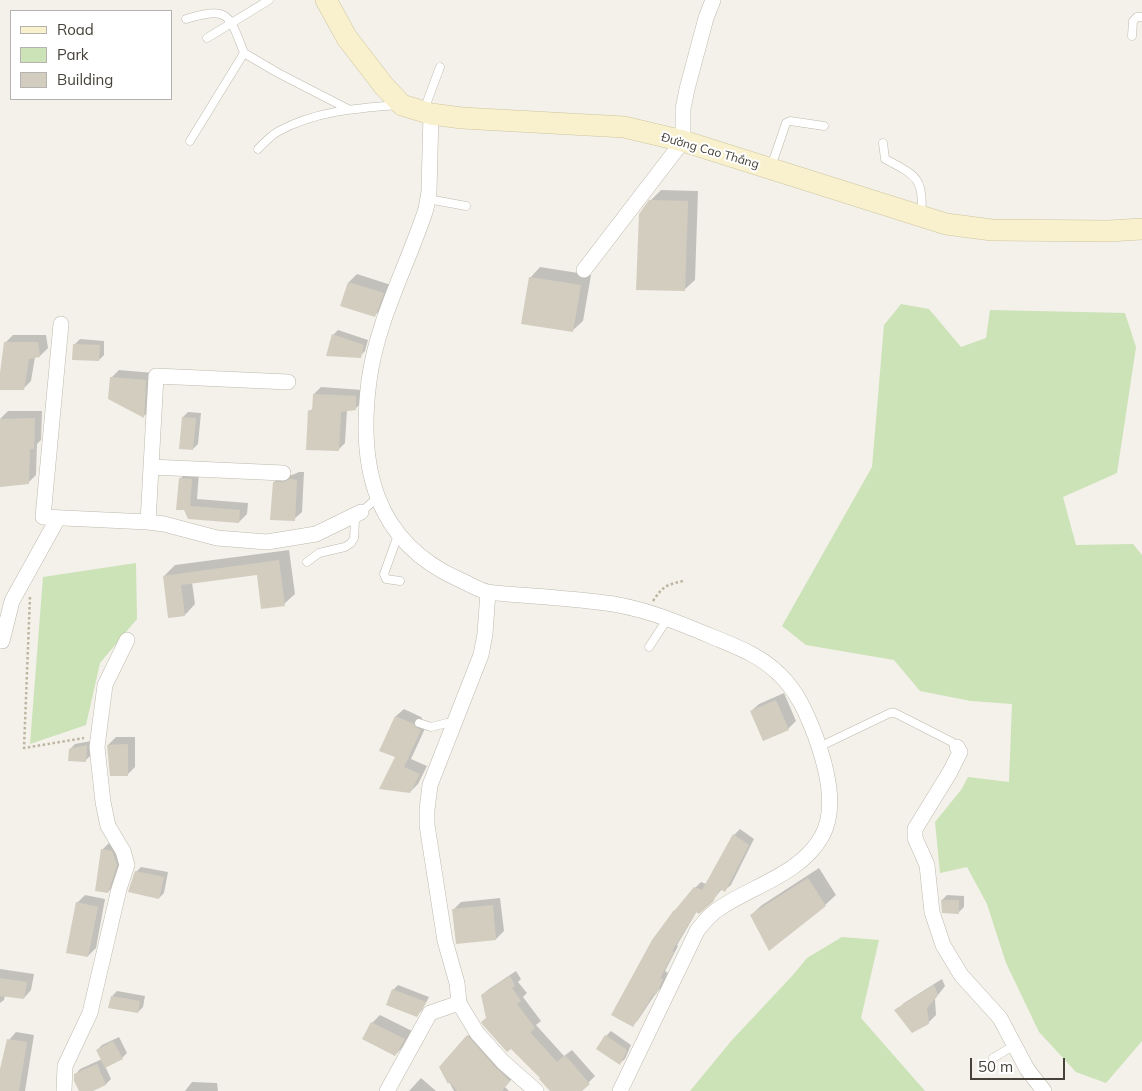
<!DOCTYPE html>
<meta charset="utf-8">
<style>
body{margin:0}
#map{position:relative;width:1142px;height:1091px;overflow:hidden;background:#f3f1ea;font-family:Mulish,sans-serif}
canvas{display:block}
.legend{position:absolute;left:10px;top:10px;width:162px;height:90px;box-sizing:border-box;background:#fff;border:1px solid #b5b3b0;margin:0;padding:6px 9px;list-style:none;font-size:15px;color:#464239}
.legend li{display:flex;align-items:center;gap:10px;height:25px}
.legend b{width:25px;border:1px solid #b5b3b0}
.scale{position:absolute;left:970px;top:1058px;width:95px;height:22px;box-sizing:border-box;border:2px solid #464239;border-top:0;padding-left:6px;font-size:15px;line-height:18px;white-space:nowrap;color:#464239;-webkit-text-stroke:4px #fff;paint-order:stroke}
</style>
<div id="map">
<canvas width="1142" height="1091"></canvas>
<ul class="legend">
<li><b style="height:6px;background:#f9f1ce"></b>Road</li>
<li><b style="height:14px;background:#cce2b7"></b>Park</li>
<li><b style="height:14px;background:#d3cdc0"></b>Building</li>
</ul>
<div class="scale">50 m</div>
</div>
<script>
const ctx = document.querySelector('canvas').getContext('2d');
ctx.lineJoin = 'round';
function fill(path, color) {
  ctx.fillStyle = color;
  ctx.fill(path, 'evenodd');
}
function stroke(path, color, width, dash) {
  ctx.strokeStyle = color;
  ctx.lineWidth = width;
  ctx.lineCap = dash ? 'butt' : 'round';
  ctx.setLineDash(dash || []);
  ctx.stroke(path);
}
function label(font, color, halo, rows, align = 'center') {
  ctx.font = font + ' Mulish,sans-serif';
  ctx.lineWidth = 4;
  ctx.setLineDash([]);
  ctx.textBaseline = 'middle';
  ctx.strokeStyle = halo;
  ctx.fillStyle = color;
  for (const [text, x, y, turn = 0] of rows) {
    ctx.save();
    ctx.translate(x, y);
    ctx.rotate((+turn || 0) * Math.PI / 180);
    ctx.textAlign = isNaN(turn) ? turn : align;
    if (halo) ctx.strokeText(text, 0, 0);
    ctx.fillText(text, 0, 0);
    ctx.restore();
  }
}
const green = new Path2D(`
 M901,304l28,5 32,38 25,-9 4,-28 135,3 11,34 -19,126 -54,24 13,48 57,-1 9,11v486l-36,42 -30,-11 -37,-40 -33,-69 -19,-59 -20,-37 -27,6 -5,-51 26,-32 7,-13 41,5 3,-78 -41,-3 -51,-10 -26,-31 -88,-15 -24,-19 90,-159 12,-142z
 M136,563l1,56 -37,44 -14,62 -56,19 13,-167z
 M842,937l37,3 -18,78 64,73h-235l42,-51 61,-65 14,-17z`);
const shadow = new Path2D(`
 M661,190l37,1 -3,89 -11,10 -34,-89z
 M540,267l51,8 -8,46 -11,10 -42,-53z
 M357,274l34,11 -8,23 -8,7 -33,-10 7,-23z
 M338,330l30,10 -3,11 -5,5 -27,-21z
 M13,335h33l2,13 -8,8 -5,1 -4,24 -8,8h-23l5,-46z
 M80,339l24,2v14l-5,5 -24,-16z
 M119,370l35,3 -3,36 -7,7 -33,-38z
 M321,387l42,3 -1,12 -7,7 -8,1 -2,33 -7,7 -28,-39 3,-3 1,-14z
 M8,411h34l-1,29 -4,4 -1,31 -8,8 -28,3v-67z
 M188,412l13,1 -3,31 -5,5 -10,-32z
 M188,471l11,1 -2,27 51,4 -1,11 -8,8 -50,-4 -9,-39z
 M299,472h5l-2,40 -8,7 -20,-37 8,-7h10z
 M289,550l6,44 -11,10 -26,-31 -66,9 3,22 -10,11 -21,-39 11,-11z
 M784,693l12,28 -8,8 -25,11 -12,-29 8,-7z
 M404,709l17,8 2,3 5,2 -17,37 16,7 -9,18 -8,8 -14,-35v-41z
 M116,737h19v30l-7,7 -20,-29z
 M91,741l-1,15 -5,5 -15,-12 5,-5z
 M740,829l14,10 -23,46 -6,5 -3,-1 -10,12 -15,10 -20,34 1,1 -13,25 3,2 -6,14 -6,6 -18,27 -5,5 62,-137 6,-6 5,2 28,-49z
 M110,842l14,14 -8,28 -8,8 -6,-42z
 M141,867l27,5 -4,21 -5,5 -23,-26z
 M819,868l17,27 -11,10 -74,10 11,-10z
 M85,895l20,4 -9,49 -8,8 -11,-53z
 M947,895l17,1v11l-5,5 -17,-12z
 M500,898l4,33 -8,8 -43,-29 8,-8z
 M0,969l34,5 -3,16 -7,8 -19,-3 -1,5 -4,3z
 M516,971l5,8 -3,3 9,11 -4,4 18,24 -5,4 28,31 8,-6 23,26 -15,15h-28l-65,-74 -5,-22 7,-6z
 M942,979l3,7 -10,13 1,16 -8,8 -32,-12 8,-8z
 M398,985l31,12 -7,13 -5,5 -24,-25z
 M117,991l28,5 -2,11 -5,5 -26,-16z
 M380,1015l32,16 -9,16 -8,8 -23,-32z
 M475,1028l42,45 -12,14 4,4h-55l-13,-24z
 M611,1031l20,14 -6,14 -5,4 -14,-27z
 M16,1032l18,3 -9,56h-25v-17l9,-34z
 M119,1037l8,16 -5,5 -17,8 6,13 -5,5 -16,7h-10l-5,-16 5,-6 22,-10 -5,-9 5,-5z
 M421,1078l15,13h-27z
 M192,1082l25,1 1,8h-33z`);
const building = new Path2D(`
 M649,200l39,1 -3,90 -49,-1 3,-76z
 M529,277l52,8 -8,47 -52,-8z
 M348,282l36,11 -9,24 -35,-11z
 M332,334l32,11 -3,13 -35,-2z
 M4,342h34l2,15 -11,2 -5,31h-24v-17z
 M73,344l27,1 -1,16 -27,-1z
 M110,377l36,3 -2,38 -36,-19z
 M313,394l43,2v14l-15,2 -2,39 -33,-1 2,-40 4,1z
 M182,417l14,1 -3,32 -14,-1z
 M35,418l-1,31h-4l-1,35 -29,3v-68z
 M179,478l13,1 -2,27 50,4 -1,13 -51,-4 -4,-9h-8z
 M290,479l7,1 -2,41 -25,-1 3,-38h10z
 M279,560l6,46 -24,3 -4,-34 -76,10 4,31 -17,2 -5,-42z
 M776,700l13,30 -26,11 -13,-30z
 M395,716l19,8 1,3 6,3 -17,37 16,7 -10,19 -31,-4 16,-32 -16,-6z
 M128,744v32h-18l-3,-31z
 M87,745l-1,17 -18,-1 1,-12z
 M733,834l16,11 -24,47 -5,-3 -7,13 -14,12 -3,-2 -24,39 2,1 -14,26 3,1 -7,16 -2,-2 -21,34 -22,-12 41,-75 22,-30h1l19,-23 8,3z
 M101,849l11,2 5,14 -9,28 -13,-2z
 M135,871l29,6 -5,22 -31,-7z
 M808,878l18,28 -57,45 -19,-36z
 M941,900h18v14l-17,-1z
 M76,902l22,5 -10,50 -22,-4z
 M493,905l3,35 -40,4 -4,-35z
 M510,976l5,10 -3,2 9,13 -4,3 18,24 -5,4 27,30 8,-7 25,29 -8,7h-32l-11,-12 1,-1 -29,-29 -4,3 -25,-28 -1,-2 5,-4 -5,-23z
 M0,978l27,4 -3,17 -24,-3z
 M934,985l4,10 -11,13 2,16 -17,9 -18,-23z
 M392,989l34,13 -9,15 -31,-12z
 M111,996l29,5 -2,12 -30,-5z
 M371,1022l34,17 -10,17 -33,-17z
 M467,1035l29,33 14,13 -8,10h-45l-7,-9 -2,2 -9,-17z
 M605,1035l22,15 -7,15 -24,-16z
 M7,1039l20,3 -8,49h-19v-22z
 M113,1041l10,18 -18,9 -9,-18z
 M97,1064l9,21 -13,6h-14l-5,-10v-7z`);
const path = new Path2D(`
 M30,597l-6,151 60,-10
 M653,601c10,-15 13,-16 30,-20`);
const lane = new Path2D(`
 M186,19c43,-13 43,-5 58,34
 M1132,36l1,-15 4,-4h5
 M207,38l62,-38
 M424,110l16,-43
 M190,141l54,-88 34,20 70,36
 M883,143l2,16c30,16 40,19 36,56
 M258,149c7,-7 13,-14 21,-18 36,-20 79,-23 118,-26
 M771,167l15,-44 4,-2 34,5
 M428,199l38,7
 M398,535l-14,39 2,5 14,2
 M307,562l12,-9 26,-6 6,-4 3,-5 1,-17 6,-9 16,-14
 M649,647l19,-29
 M419,723l12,4 16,-4 7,2
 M819,747l71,-34h5l57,29 5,5
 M993,1058l22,-13`);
const street = new Path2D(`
 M431,114l-2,78 -3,17c-19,58 -49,111 -57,172 -11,85 5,160 89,198 10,4 20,11 30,13 11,2 23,2 33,3 26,2 51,4 77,7 41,4 77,19 115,35 24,10 47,18 66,37 18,17 27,38 36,61 11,30 23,72 7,101 -21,38 -68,49 -102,72 -10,6 -16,14 -23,23l-77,160
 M584,270l99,-129v-32l4,-20 19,-71 7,-18
 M61,324l-18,193 105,5 16,2 53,14 50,4 49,-8 45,-22
 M151,467l132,6
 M148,522l8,-146 132,6
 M488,592l-3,42 -4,21 -51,130 -3,25v15l18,116 12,42 2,20 18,30 26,29 33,29
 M0,641h2l10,-40 46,-83
 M957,747l3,5 -10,20 -35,57v9l12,27 5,47 11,33 18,30 39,43 27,51 17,22
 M64,1091l1,-25 25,-53 29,-124 8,-24 -4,-14 -15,-25 -5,-24 -6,-55 8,-62 22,-45
 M387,1091l43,-78 29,-10`);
const secondary = new Path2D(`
 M326,0l21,38 37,48 18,19 29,9 31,4 162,9 59,14 263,83 46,6 117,1 33,-2`);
const streetNames = [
 ["Đường Cao Thắng",710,151,16]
];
fill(green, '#cce2b7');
fill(shadow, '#0003');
fill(building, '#d3cdc0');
stroke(lane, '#bdb9ad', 9);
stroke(street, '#bdb9ad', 16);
stroke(secondary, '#cdc59f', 22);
stroke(path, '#beb5a0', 2.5, [2.5, 2.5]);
stroke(lane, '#fff', 8);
stroke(street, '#fff', 15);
stroke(secondary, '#f9f1ce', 21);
label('12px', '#464239', '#fff', streetNames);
</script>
